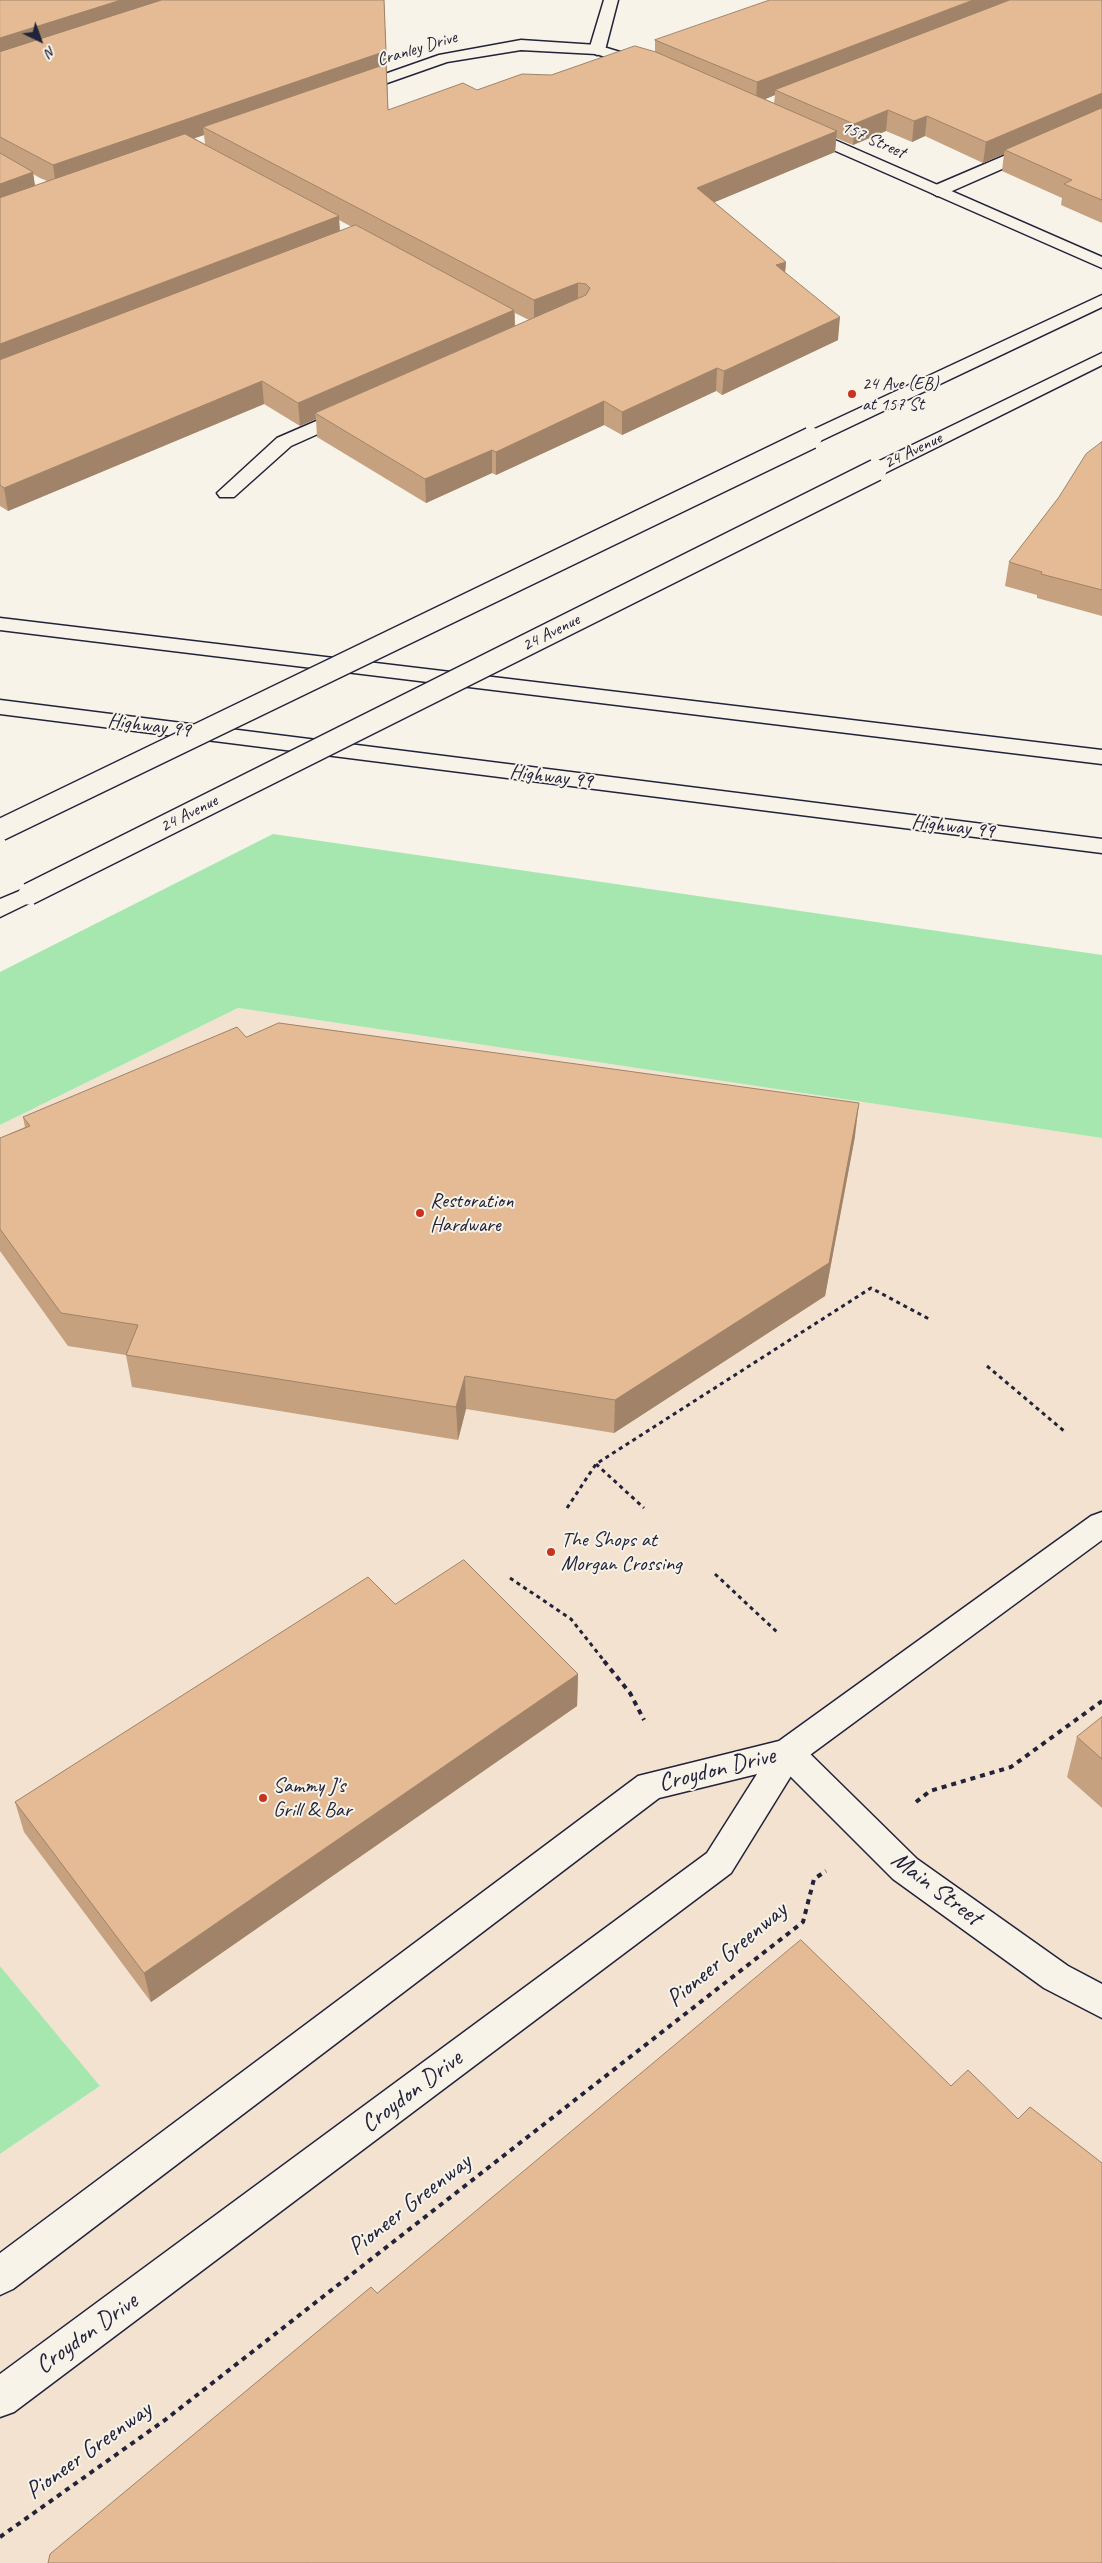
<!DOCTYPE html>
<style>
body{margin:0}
#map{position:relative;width:1102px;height:2563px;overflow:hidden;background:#f7f3e8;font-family:Caveat,sans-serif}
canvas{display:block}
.north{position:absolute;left:15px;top:15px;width:50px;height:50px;-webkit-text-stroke:4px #f7f3e8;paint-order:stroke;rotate:138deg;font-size:14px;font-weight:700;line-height:20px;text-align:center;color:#22223b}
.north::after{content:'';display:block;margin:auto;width:18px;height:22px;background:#22223b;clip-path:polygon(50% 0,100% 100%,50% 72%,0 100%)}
</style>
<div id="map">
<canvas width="1102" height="2563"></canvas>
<div class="north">N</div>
</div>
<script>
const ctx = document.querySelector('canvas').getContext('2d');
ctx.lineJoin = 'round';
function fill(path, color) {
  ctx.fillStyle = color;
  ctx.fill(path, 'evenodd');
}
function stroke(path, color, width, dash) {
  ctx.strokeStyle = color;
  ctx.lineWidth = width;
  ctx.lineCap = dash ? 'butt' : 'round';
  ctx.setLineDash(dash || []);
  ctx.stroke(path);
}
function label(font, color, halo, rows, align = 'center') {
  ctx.font = font + ' Caveat,sans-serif';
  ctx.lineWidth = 4;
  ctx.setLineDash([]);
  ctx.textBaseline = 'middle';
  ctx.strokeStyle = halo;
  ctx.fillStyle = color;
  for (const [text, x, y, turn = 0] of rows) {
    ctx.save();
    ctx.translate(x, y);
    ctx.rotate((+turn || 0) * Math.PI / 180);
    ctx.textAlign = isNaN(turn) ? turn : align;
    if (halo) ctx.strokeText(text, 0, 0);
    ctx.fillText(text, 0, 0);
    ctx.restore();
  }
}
const built = new Path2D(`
 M238,1008l864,130v1425h-1102v-409l100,-68 -100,-120v-841z`);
const green = new Path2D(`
 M273,834l829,121v183l-864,-130 -238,117v-153z
 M0,1966l100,120 -100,68z`);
const pathFar1 = new Path2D(`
 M987,1366l77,65
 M596,1464l48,44
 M567,1508l29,-44 275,-176 58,31
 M715,1574l63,59
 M510,1578l61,41 34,43`);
const path = new Path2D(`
 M604,1661l26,32 14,27
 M916,1802l14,-11 81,-24 91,-66
 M0,2537l165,-117 638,-498 11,-43 12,-8`);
const lane = new Path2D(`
 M604,0h14l-13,50 -8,5 -8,-5z
 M1102,114v11l-159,70 -6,1 -8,-5 2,-4z
 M788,1739l11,4 118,116 151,107 34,18v34l-58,-30 -151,-109 -116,-116 -5,-10 5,-10z`);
const street = new Path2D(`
 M351,406l7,2 2,4 -2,4 -67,30 -57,51h-14l-3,-4 60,-55z`);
const secondary = new Path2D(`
 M521,40l76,5 56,17 3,3 -8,5 -52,-16 -75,-4 -74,12 -94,33 -8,-5 3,-3 91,-32z
 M803,126l299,131v11l-305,-134 -2,-3z
 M1102,295v12l-284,135h-14l-3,-4 3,-4z
 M1102,353v12l-219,109h-14l-3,-4 3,-4z
 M29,887l8,2 4,5 -4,5 -37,18v-18z
 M1102,1512v28l-303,223 -68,110 -717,539 -14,5v-43l707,-521 50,-79 -98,24 -646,491 -13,6v-42l638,-477 141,-35 312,-225z`);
const highway = new Path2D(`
 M0,618l1102,132v14l-1102,-134z
 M0,700l1102,139v14l-1102,-139z`);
const secondaryBridge = new Path2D(`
 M0,830l811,-392
 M29,894l847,-424`);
const wall = new Path2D(`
 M0,0h384l4,110 89,-20 74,-15 104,-23v-12l447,-40v223l-41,-18 1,-7 -60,-27 2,-17 -21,9 -58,-27 -13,6 -26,-11 -33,14 -17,-7 -1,14 -121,50 72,60 -1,10 53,68 -116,55 -6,-4 -94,44 -18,-10 -108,50 -4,-2 -66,30 -109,-66 -1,-18 -16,7 -36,-22 -256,107 -8,-5zM775,95l-1,8 -9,-4zM204,135l1,9 -11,-6zM33,174l7,4 7,3 -12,5zM339,220l13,7 -12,4zM515,313l14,7 -14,6z
 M1102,442v174l-65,-18v-3l-32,-9 4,-24z
 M246,1037l609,99 -30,160 -211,137 -148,-24 -8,31 -326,-53 -6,-32 -58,-9 -68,-95v-113l25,-11 -2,-10z
 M395,1604l183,70 -1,32 -426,296 -127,-170 -9,-30z
 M1102,1717v91l-35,-31 10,-40z`);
const shadedWall = new Path2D(`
 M121,0h54l-175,59v-21z
 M384,0l5,131 -186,-4 1,8 -148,51 -3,-21z
 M973,0h50l-248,90v5l-19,8 1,-21z
 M1102,93v19l-97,38 -1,4 -21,9 3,-21z
 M888,110l-2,21 -33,14 1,-21z
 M927,116l-2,20 -13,6 2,-21z
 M837,131l-2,21 -139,58 1,-22z
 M33,172l3,21 -36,13v-22z
 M339,216l1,22 -340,130v-24z
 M786,262l-2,23 -8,-20z
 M578,283v22l-44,18v-23z
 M514,310l1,22 -200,81 1,6 -16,7 -2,-23z
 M840,317l-2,23 -116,55 2,-24z
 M717,368l-1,23 -94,44v-23z
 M262,381l2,23 -256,107 -4,-23z
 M604,401v24l-108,50v-23z
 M492,450v23l-66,30 -1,-24z
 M859,1103l-4,33 -30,160 -211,137 1,-33z
 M465,1376l1,33 -8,31 -2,-33z
 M578,1674l-1,32 -426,296 -7,-29z`);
const building = new Path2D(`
 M0,0h121l-121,38z
 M162,0h222l2,51 -333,114 -53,-28v-85z
 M770,0h203l-216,82 -102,-42z
 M1010,0h92v93l-116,49 -59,-26 -13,5 -26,-11 -34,14 -79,-34z
 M635,46l21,6 181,79 -140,57 89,74 -10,3 64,52 -116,54 -7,-3 -95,44 -18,-11 -108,51 -4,-2 -67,29 -110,-66 271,-118 4,-7 -4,-4 -8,-1 -44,17 -331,-173 183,-63 2,46 75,-27 14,7 45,-16 29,1z
 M1102,108v92l-38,-16 8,-4 -67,-30z
 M185,134l154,82 -339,128v-146z
 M0,153l33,19 -33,12z
 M356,225l158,85 -216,93 -36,-22 -258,107 -4,-3v-125z
 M1102,442v148l-61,-16 1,-2 -33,-10 50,-65 27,-43z
 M279,1023l580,80 -30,160 -214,137 -150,-24 -9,31 -330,-52 12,-30 -77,-12 -61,-84v-91l30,-12 -7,-9 214,-90 9,10z
 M464,1560l114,114 -434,299 -129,-171 353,-225 27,27z
 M1102,1717v42l-25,-22z
 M801,1940l150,146 17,-16 50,49 12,-12 72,56v400h-1054l2,-9 321,-267 6,6z`);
const markers = [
 [852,394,5,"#c8321e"],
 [420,1213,5,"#c8321e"],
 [551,1552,5,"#c8321e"],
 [263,1798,5,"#c8321e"]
];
const farStreetnames = [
 ["Cranley Drive",417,49,-17],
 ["157 Street",873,140,24],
 ["24 Avenue",913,451,-26],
 ["24 Avenue",551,633,-27],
 ["24 Avenue",189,814,-27]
];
const farPoinames = [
 ["24 Ave (EB)",862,384],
 ["at 157 St",862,405]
];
const streetNames = [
 ["Highway 99",149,726,7],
 ["Highway 99",551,777,7],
 ["Highway 99",953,827,7]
];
const poiNames = [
 ["Restoration",430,1201],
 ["Hardware",430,1225],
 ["The Shops at",561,1540],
 ["Morgan Crossing",561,1564],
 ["Sammy J's",273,1786],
 ["Grill & Bar",273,1810]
];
const nearStreetnames = [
 ["Croydon Drive",717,1770,-14],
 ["Main Street",936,1889,37],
 ["Pioneer Greenway",727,1955,-40],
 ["Croydon Drive",412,2092,-37],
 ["Pioneer Greenway",410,2205,-38],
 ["Croydon Drive",87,2334,-36],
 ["Pioneer Greenway",89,2451,-36]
];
fill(built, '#f2e2cf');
fill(green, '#a6e7b0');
stroke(lane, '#22223b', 3);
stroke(street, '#22223b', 3);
stroke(secondary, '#22223b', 3);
stroke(highway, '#22223b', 3);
stroke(pathFar1, '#22223b', 3, [4, 4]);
stroke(path, '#22223b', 4, [5, 5]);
fill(lane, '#f7f3e8');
fill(street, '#f7f3e8');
fill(secondary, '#f7f3e8');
fill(highway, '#f7f3e8');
stroke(secondaryBridge, '#22223b', 24, []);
stroke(secondaryBridge, '#f7f3e8', 21);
fill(wall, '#c5a180');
fill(shadedWall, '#a08368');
fill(building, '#e5bb95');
stroke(building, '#a08368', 1);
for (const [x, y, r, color] of markers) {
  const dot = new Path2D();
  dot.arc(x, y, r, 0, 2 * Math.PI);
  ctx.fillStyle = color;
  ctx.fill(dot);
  stroke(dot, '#f7f3e8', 2);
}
label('18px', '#22223b', '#f7f3e8', farStreetnames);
label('18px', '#22223b', '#f7f3e8', farPoinames, 'left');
label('21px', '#22223b', '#f7f3e8', streetNames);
label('21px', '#22223b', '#f7f3e8', poiNames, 'left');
label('25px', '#22223b', '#f7f3e8', nearStreetnames);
</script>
